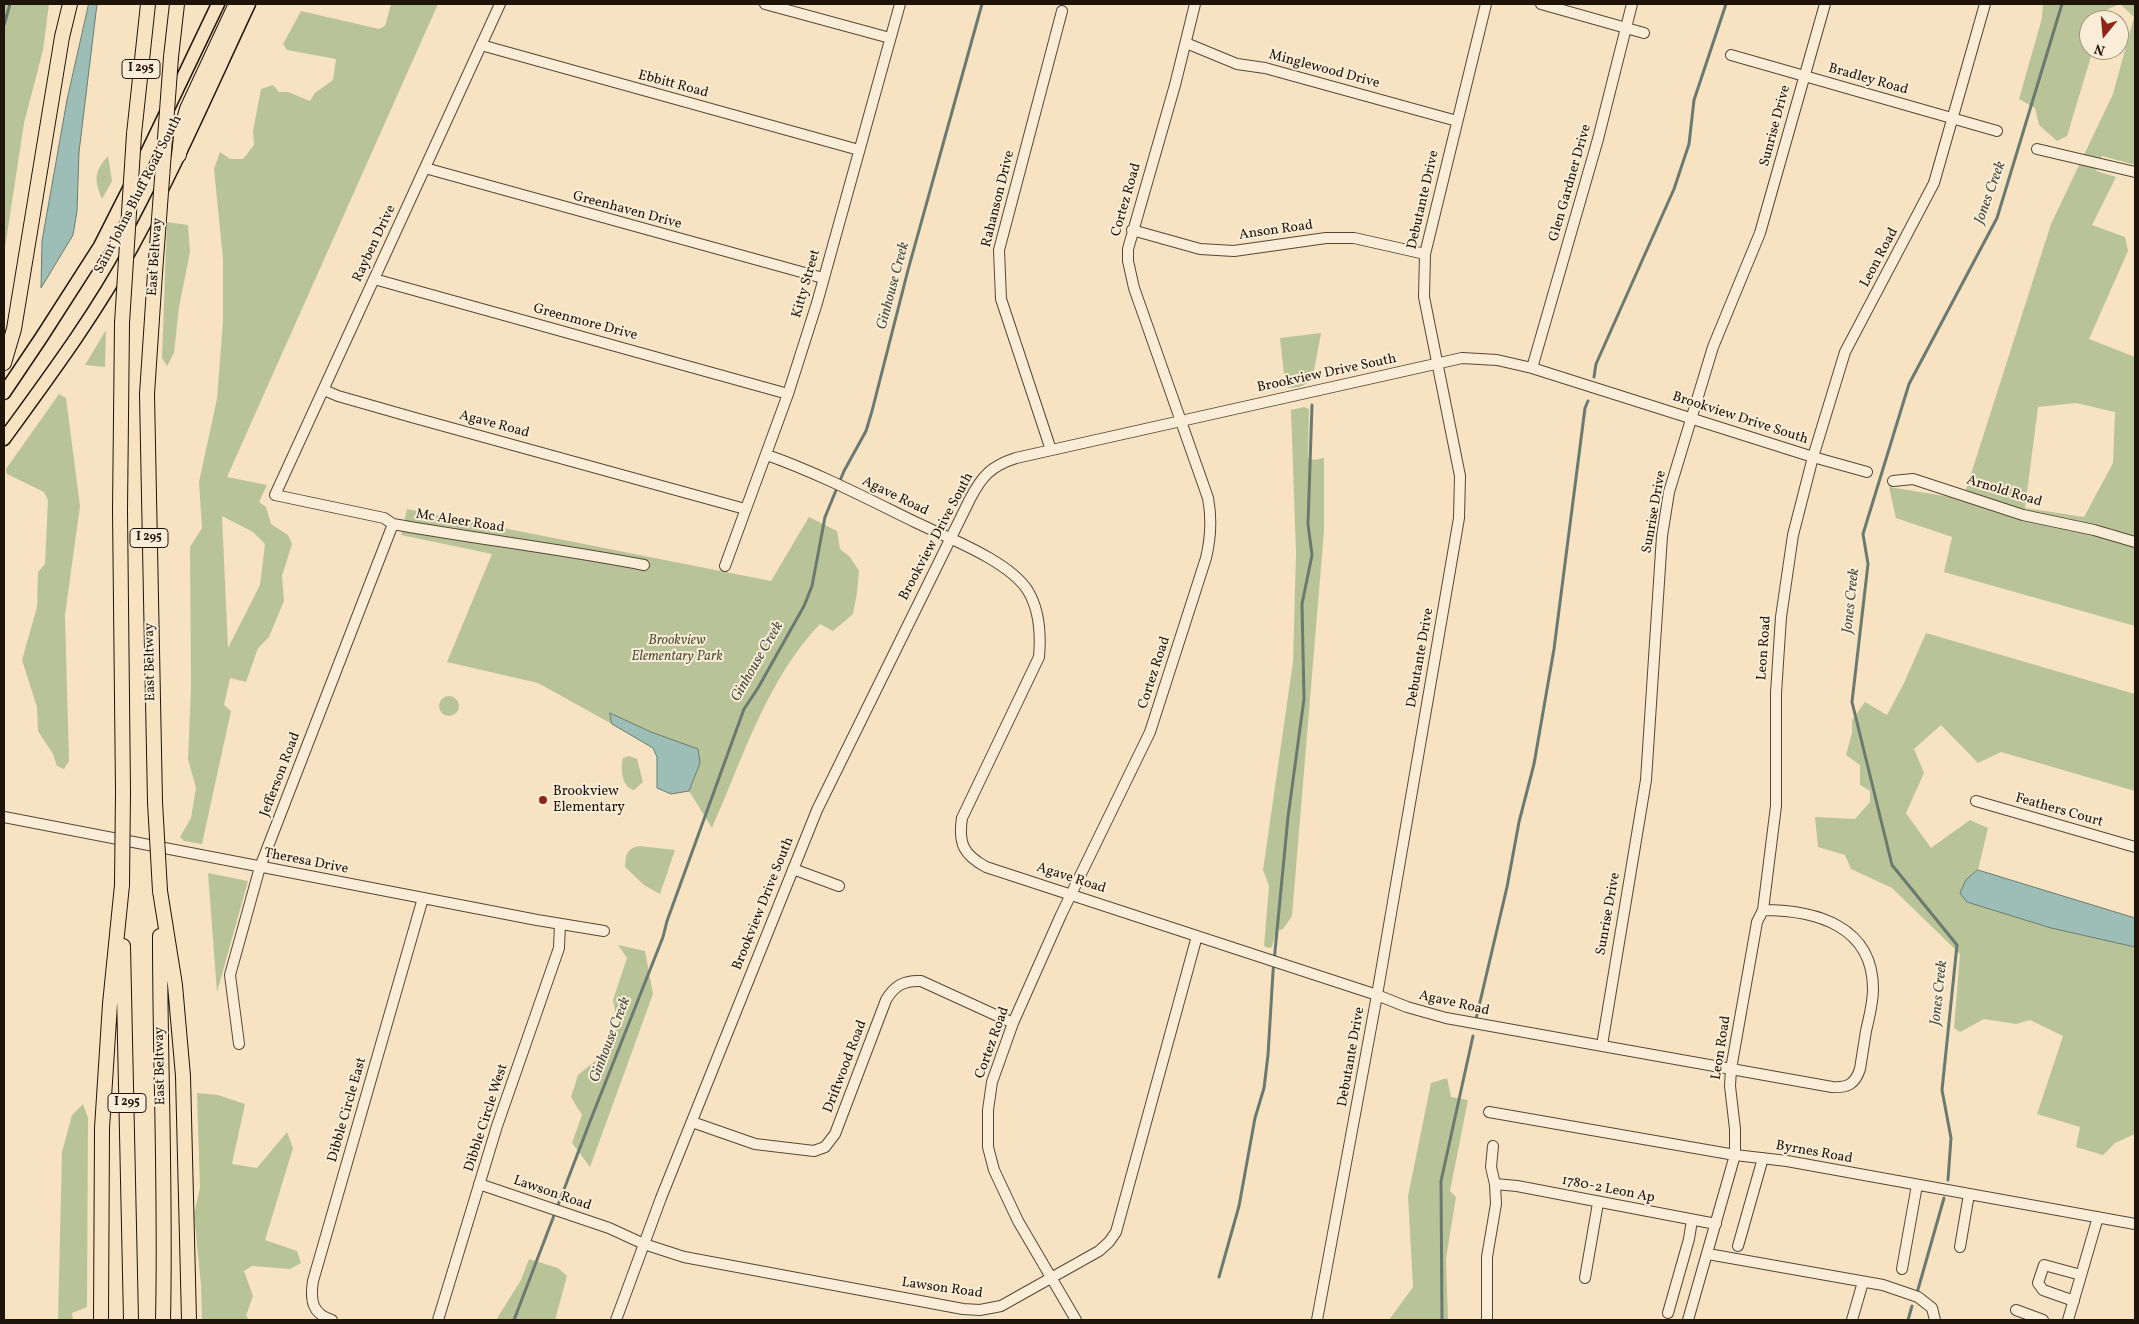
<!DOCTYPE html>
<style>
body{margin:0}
#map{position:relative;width:2139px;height:1324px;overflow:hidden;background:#f7e3c2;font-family:Vollkorn,serif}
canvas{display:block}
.frame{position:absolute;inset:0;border:5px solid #1f1409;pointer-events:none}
.north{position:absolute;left:2079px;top:10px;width:50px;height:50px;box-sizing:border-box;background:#faedd7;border:1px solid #a29685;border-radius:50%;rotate:197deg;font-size:14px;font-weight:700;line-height:20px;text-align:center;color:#1f1409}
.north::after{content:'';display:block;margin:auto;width:18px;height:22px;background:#8f2418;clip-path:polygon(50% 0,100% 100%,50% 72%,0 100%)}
</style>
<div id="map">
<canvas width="2139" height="1324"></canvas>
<div class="frame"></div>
<div class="north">N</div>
</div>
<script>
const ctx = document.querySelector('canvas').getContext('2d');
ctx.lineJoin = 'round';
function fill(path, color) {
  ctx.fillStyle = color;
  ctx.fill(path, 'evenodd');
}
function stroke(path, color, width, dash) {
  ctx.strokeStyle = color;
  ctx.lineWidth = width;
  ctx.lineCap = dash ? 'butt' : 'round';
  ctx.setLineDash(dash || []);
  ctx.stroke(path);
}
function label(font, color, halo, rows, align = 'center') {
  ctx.font = font + ' Vollkorn,serif';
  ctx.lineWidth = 4;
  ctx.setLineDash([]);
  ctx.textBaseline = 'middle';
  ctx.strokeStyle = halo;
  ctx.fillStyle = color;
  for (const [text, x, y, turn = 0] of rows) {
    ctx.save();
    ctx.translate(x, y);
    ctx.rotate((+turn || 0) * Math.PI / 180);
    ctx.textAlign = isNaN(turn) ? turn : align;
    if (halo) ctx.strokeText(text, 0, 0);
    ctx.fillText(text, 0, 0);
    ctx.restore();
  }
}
const green = new Path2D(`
 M4,4h45l-6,46 -19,73 -20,131z
 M391,4h47l-211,473 40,8 -8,17 7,5 5,17 17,11 4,9 -10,32 2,25 -15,36 -11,11 -12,34 -16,-4 -6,27 7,6 -29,133 -18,-3 -4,-4 11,-19 5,-30 -8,-29 3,-71 -1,-141 12,-19 -3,-46 18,-83 6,-78v-62l-9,-90 6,-17 10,7h13l11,-14 -1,-14 8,-42 12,-4 6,7h9l22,9 5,-8 18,-13 3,-21 -49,-9 -4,-6 18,-33 78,18 6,-3zM222,516l31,16 12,12 -5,41 -32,63z
 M2043,4h92v161l-33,-9 -6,15 20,6 -24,48 33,12 3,14 -39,88 46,18v269l-191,-54 8,-35 -56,-19 -7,-31 74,12 88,-275 62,-130 21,-77 -14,-13 -14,6 -3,10h-14v30h4l-26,86 -10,5 -18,-16 -4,-17 -16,-9 23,-81zM2076,403l39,9 -2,51 -29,54 -59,-9 13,-101z
 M108,156l4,25 -10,18c-8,-20 -8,-27 6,-43z
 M167,222l21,3 2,27 -11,55 -5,46 -7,13 -5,-8z
 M106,330l-1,37 -20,-2z
 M1321,333l-9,48 -13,6 -11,1 -3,-4 -5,-46z
 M59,394l7,4 14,108 -15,109 4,146 -5,8 -7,-3 -4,-12 -15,-23 -1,-24 -15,-47 15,-53 1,-35 7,-8 3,-64 -4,-8 -37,-18 -1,-5z
 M1304,407l5,2 -1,49 6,2 10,-2v73l-32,385 -9,13 -7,2 -4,16 -3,1 -5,-2 5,-60 -6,-16 30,-208 3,-109 -5,-143z
 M407,509l364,72 38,-64 28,14 3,18 10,8 9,14 -2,22 -4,21 -20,17 -13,-7c-53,55 -78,136 -108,204l-23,-37 11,-28 -49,-31 -41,-19 2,11 -74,-41 -91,-21 45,-108 -91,-19z
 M1926,633l209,61v97l-134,-39 -23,11 -37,-38 -27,24 10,24 -18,40 25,35 39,-28 18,8 -10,42 -12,10 1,22 84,26 84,19v187l-20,9 -12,12 -27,-8 4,-20 -43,-13 26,-78 -33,-16 -14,4 -32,-5 -24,13 -6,-4 6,-74 -68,-66 -41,-19 -6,-14 -27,-8 -3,-30 40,2 15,-17v-11l-10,-6v-20l-14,-10 6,-22v-13l13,-18 22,13 17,-32z
 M439 706a10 10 0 1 1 20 0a10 10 0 1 1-20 0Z
 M629,756l8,3 6,23 -9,8c-12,-2 -14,-22 -11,-32z
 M639,846l36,4 -15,44 -16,-9 -19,-18c1,-12 1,-18 14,-21z
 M208,873l40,8 -31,111z
 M618,945l27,6 8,43 -63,173 -18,-24 10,-28 -11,-18 7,-22 22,-18 18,-31 -5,-26 14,-42z
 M1447,1078l4,19 17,3 -18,91 6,6 -10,62 2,61h-59l24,-33 -5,-91 23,-113z
 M197,1093l21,2 27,9 -13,60 25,4 30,-36 6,16 -28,92 32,11 4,12 -11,6 -38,-3 -8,5 9,25 -7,20 3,4h-47l-1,-35 -7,-71 6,-26z
 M83,1104l5,14 -1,189 -15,6 1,7h-15l4,-168 10,-37z
 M529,1259l29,9 9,8 -12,44h-59l25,-40z`);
const water = new Path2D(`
 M89,4h8l-18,148 -2,59 -4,24 -32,53 1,-47 25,-141z
 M610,713l41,19 47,17 2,14 -11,28 -18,3 -14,-6v-31l-4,-9 -41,-24z
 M1978,870l157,48v29l-84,-19 -84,-26 -7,-9 6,-13z`);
const stream = new Path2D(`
 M4,25l6,-21
 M1594,377l2,-13 78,-175 15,-45 5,-44 32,-96
 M1476,1019l31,-132 12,-65 15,-58 20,-115 31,-241 3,-7
 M1948,1180l3,-42 -9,-48 15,-145 -65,-80 -40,-163 16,-138 -5,-30 46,-150 88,-166 65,-214
 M1219,1277l20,-71 16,-88 9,-30 4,-33 5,-83 15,-155 16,-118 -2,-95 10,-49 -4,-31 4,-119
 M1917,1293l27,-95
 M514,1320l75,-196 74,-187 4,-16 77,-212 14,-21 46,-82 8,-20 13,-69 19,-46 22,-40 6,-20 36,-141 74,-266
 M1442,1320l-1,-139 32,-145
 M1908,1320l4,-14`);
const minor = new Path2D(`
 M500,4l-225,491 109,23 9,6c84,15 168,25 251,41
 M765,4l125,34
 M1541,4l103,29
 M1186,43l51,21 28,4 192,53
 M481,45l378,105
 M1731,55l266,76
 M2037,149l98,23
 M425,168l398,110
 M1132,230l68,19 34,2 92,-13h28l71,16
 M374,279l414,115
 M1532,368l66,-229 34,-135
 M324,390l14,6 77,22 330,91
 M1051,450l-50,-151 -2,-49 63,-239
 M767,455c51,18 99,43 148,67 31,15 95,39 113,69 12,20 13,43 11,66l-77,161c-4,26 2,37 24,49l391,128 30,12 39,11 386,69c16,1 23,-3 28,-18 2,-13 4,-25 6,-38 3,-14 7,-27 7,-42 0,-63 -57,-79 -110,-79
 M1893,481l20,-2 110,36 71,15 41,12
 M725,566l63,-172 29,-91 83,-299
 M1976,801l159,46
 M4,817l533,103 67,11
 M793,869l46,17
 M239,1044l-9,-69 30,-108 133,-343
 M1602,1045l44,-265 16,-244 7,-44 44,-145 47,-114 65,-229
 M1489,1112l246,43 52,6 348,63
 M692,1122l63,22 59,7 11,-4 10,-13 51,-134c8,-14 18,-20 35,-19l92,42
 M479,1184l130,44 35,16 40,13 279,52 17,1 21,-4 98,-55 10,-9 7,-10 81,-296
 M1495,1184l22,2 199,38
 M1738,1246l25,-88
 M1960,1247l9,-53
 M1708,1254l175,31 35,12 14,11 3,12
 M1902,1269l15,-84
 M1585,1278l13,-75
 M2074,1301l-31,-11 -5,-7 6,-18 37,10
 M2016,1310l27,10
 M1668,1313l21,-74 3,-19
 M332,1320c-20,-6 -22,-20 -19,-39l110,-383
 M438,1320l59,-194 62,-178 1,-24
 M616,1320l45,-122 156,-388 153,-311c12,-23 21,-33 46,-41l446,-100 35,2 35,8 281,89 54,15
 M1076,1320l-58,-99 -24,-51 -6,-23v-37l4,-28 21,-59 48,-108 89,-183 56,-174c5,-21 6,-39 2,-60l-74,-210 -6,-27v-12l47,-164 20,-81
 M1317,1320l60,-325 82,-477 1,-42 -36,-179 1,-43 61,-250
 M1487,1320v-63l9,-53 -1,-20 -4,-17 2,-21
 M1688,1320l47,-165v-26l-5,-43 1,-17 26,-147 6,-12 13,-104v-113l5,-76 12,-82 20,-78 32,-105 89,-169 51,-179
 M1852,1320l11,-38
 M2068,1320l30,-103`);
const major = new Path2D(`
 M4,393l37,-55 59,-92 42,-83 76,-159
 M4,439c45,-62 92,-125 128,-192 43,-79 79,-162 117,-243`);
const highway = new Path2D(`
 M171,57l6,-53
 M134,134l14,-130
 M179,155l3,-28 5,-18 49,-105
 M122,323l-2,187 3,282
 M4,363l10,-34 48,-292 8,-33
 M155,802l-8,-408 8,-121
 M160,891l15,94 8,91 6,244
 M160,936c0,128 6,256 3,384
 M123,946l8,374
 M101,1320l1,-192 8,-124 12,-119`);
const highwayBridge = new Path2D(`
 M155,273l16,-216
 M122,323l12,-189
 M155,802l5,89
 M122,885l1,-93`);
const markers = [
 [543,800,5,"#8f2418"]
];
const shields = [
 [141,69,38],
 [149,538,38],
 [127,1103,38]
];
const shieldNames = [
 ["I 295",141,69],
 ["I 295",149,538],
 ["I 295",127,1103]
];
const streetNames = [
 ["Minglewood Drive",1324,70,15],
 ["Bradley Road",1868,80,16],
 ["Ebbitt Road",673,85,15],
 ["Sunrise Drive",1776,126,-75],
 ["Glen Gardner Drive",1571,183,-74],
 ["Saint Johns Bluff Road South",139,195,-63],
 ["Rahanson Drive",999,199,-76],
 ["Cortez Road",1127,200,-74],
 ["Debutante Drive",1424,200,-77],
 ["Greenhaven Drive",627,211,15],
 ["Anson Road",1276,231,-8],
 ["Rayben Drive",375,244,-65],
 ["East Beltway",156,257,-86],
 ["Leon Road",1880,258,-62],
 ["Kitty Street",807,284,-74],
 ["Greenmore Drive",585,323,15],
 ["Brookview Drive South",1327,374,-12],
 ["Brookview Drive South",1740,419,18],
 ["Agave Road",494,425,15],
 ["Arnold Road",2004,492,17],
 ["Agave Road",895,497,26],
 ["Sunrise Drive",1655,512,-80],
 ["Mc Aleer Road",460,522,9],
 ["Brookview Drive South",937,537,-62],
 ["Leon Road",1765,648,-86],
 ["Debutante Drive",1421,658,-80],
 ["East Beltway",151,662,-91],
 ["Cortez Road",1155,673,-72],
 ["Jefferson Road",281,775,-69],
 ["Feathers Court",2059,811,16],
 ["Theresa Drive",306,862,11],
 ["Agave Road",1071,879,18],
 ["Brookview Drive South",764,904,-68],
 ["Sunrise Drive",1609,914,-80],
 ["Agave Road",1454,1004,13],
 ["Cortez Road",993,1043,-70],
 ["Leon Road",1722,1048,-81],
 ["Debutante Drive",1352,1057,-80],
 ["East Beltway",161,1066,-91],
 ["Driftwood Road",846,1067,-69],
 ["Dibble Circle East",348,1110,-74],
 ["Dibble Circle West",487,1118,-72],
 ["Byrnes Road",1814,1153,10],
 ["1780-2 Leon Ap",1608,1190,11],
 ["Lawson Road",552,1194,19],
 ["Lawson Road",942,1289,8]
];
const parkNames = [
 ["Brookview",677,641],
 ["Elementary Park",677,657]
];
const poiNames = [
 ["Brookview",553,792],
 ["Elementary",553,808]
];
const waterNames = [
 ["Jones Creek",1991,193,-70],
 ["Ginhouse Creek",894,286,-75],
 ["Jones Creek",1852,601,-84],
 ["Ginhouse Creek",758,662,-60],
 ["Jones Creek",1940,993,-84],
 ["Ginhouse Creek",611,1040,-69]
];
fill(green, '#b8c497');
fill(water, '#9dbeb6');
stroke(water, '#6b7a71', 1);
stroke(stream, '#6b7a71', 3);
stroke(minor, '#554837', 12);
stroke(major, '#1f1409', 15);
stroke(highway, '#1f1409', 16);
stroke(minor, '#faedd7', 10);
stroke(major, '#f7e3c2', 12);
stroke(highway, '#f7e3c2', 14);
stroke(highwayBridge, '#1f1409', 16, []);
stroke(highwayBridge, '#f7e3c2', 14);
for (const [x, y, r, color] of markers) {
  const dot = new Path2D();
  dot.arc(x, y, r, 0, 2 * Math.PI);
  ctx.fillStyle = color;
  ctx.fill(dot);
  stroke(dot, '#faedd7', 2);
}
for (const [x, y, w] of shields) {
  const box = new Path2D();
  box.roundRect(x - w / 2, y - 9.5, w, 19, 4);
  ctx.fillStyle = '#faedd7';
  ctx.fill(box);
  stroke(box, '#1f1409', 1);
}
label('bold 12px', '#1f1409', null, shieldNames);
label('14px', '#1f1409', '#faedd7', streetNames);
label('italic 14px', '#55523b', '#faedd7', parkNames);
label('14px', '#1f1409', '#faedd7', poiNames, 'left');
label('italic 15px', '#4b5046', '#faedd7', waterNames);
</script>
